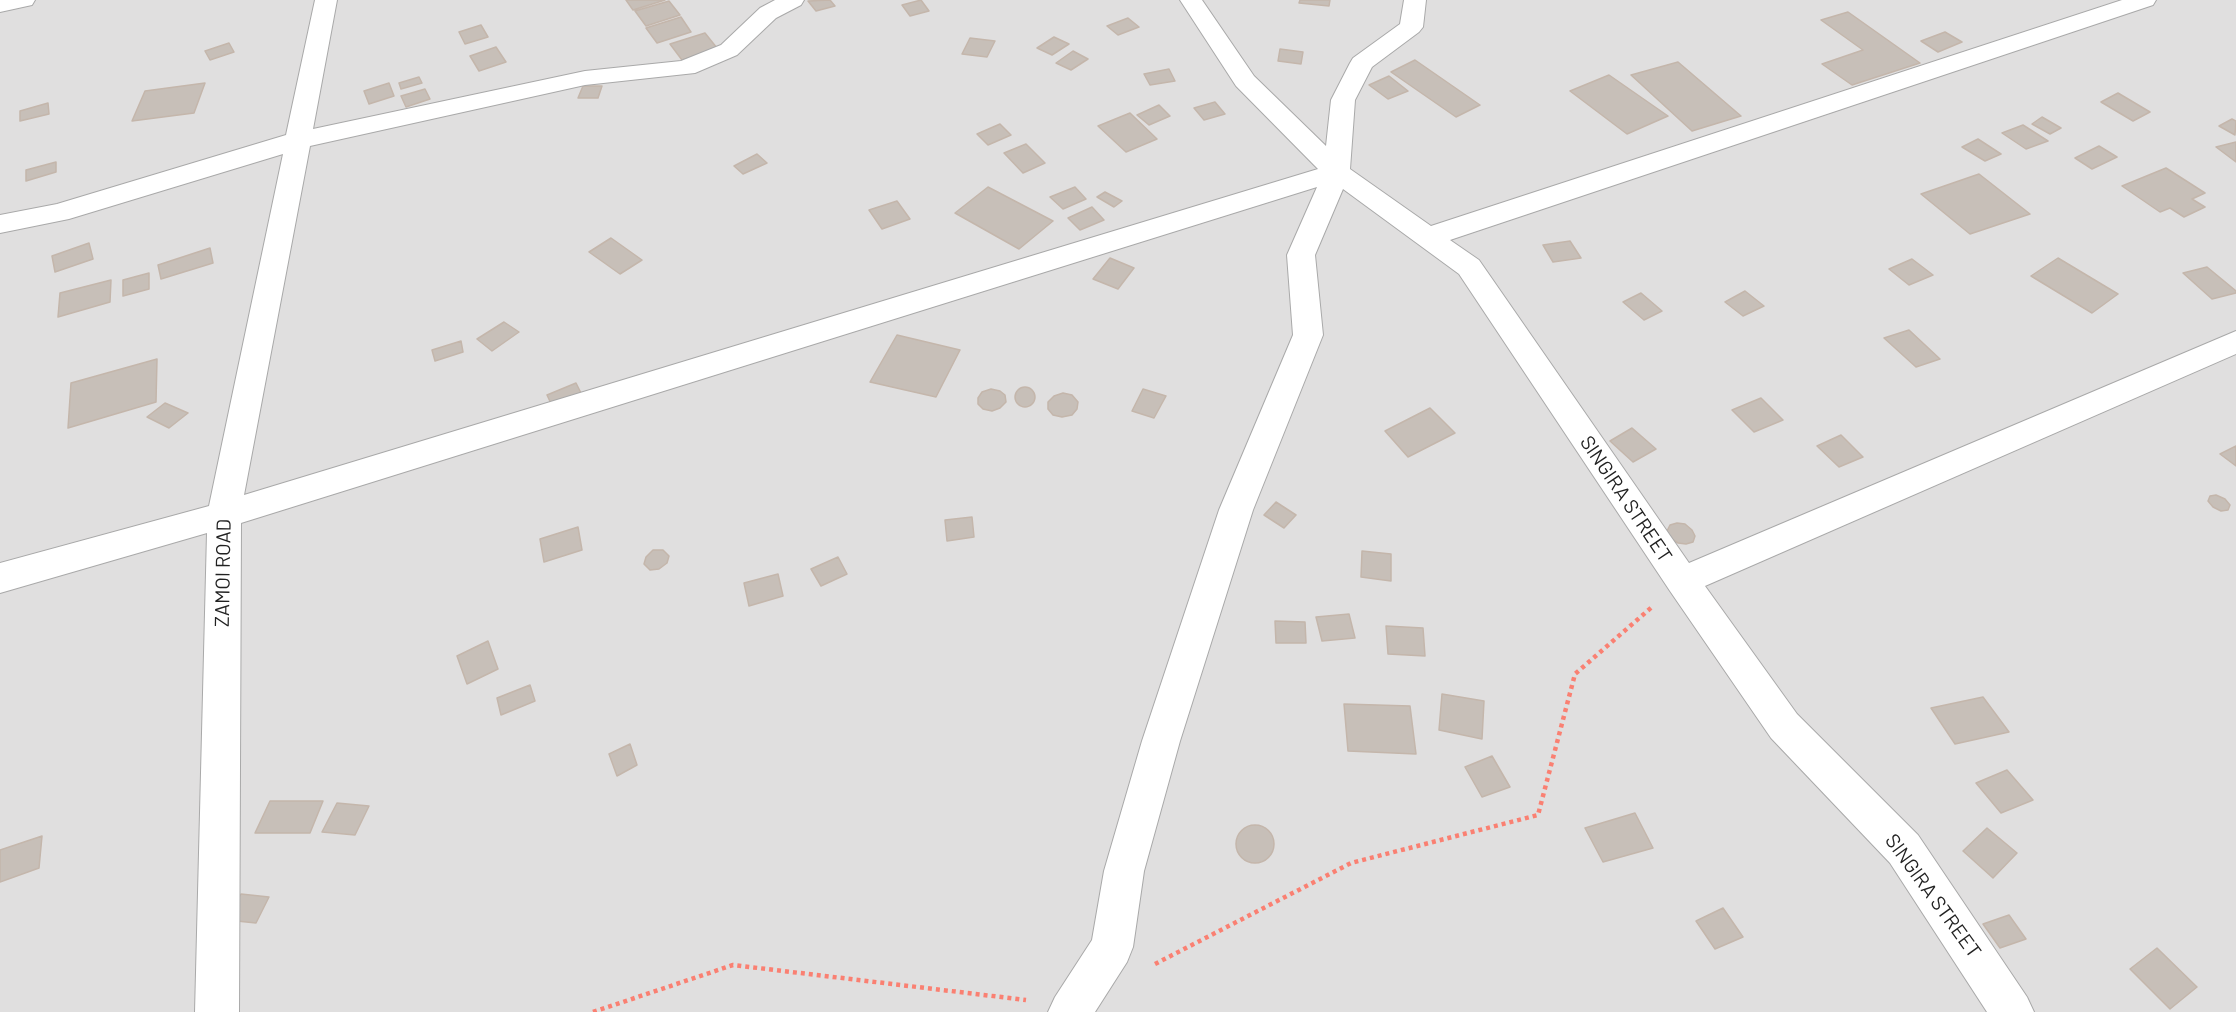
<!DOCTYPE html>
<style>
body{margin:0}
canvas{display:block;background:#f2efe9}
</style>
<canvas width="2236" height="1012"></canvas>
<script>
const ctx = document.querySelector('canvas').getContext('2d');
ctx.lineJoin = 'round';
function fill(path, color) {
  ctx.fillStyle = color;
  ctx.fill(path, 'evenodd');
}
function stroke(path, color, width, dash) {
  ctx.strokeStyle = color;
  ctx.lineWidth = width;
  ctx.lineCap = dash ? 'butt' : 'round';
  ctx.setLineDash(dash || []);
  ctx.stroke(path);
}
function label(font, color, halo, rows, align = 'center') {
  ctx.font = font + ' Barlow,sans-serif';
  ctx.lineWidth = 6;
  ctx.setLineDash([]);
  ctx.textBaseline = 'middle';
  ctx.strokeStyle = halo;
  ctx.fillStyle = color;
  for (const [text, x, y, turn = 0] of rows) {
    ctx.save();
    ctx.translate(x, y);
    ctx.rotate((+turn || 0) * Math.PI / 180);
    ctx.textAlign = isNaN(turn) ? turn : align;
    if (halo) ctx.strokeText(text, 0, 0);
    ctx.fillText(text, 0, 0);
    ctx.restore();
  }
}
const residential = new Path2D(`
 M0,0h2236v1012h-2236z`);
const building = new Path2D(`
 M626,0h39l-32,10z
 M830,0l5,6 -19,5 -8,-10z
 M921,0l8,11 -19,5 -8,-11z
 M1300,0h30l-1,6 -30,-3z
 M669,1l11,14 -34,11 -11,-15z
 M1848,12l72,51 -68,22 -30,-21 41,-14 -42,-30z
 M681,17l10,15 -34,11 -11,-15z
 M1128,18l11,9 -21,8 -11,-9z
 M481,25l7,12 -23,7 -6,-12z
 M1945,32l17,10 -24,10 -17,-11z
 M705,33l12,15 -35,12 -12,-16z
 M1054,37l15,7 -17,11 -15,-7z
 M970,38l25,3 -8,16 -25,-3z
 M229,43l5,9 -24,8 -5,-9z
 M496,47l10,15 -27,9 -9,-15z
 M1280,49l23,3 -2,12 -23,-3z
 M1073,51l15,8 -17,11 -15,-7z
 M1415,60l65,45 -24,12 -65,-45z
 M1678,62l63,54 -49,15 -61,-56z
 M1169,69l6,12 -25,4 -6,-11z
 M1609,75l59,41 -41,18 -57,-43z
 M1389,76l19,15 -20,8 -19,-14z
 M419,77l3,6 -21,6 -2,-6z
 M205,83l-11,30 -62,8 13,-30z
 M389,83l5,13 -25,8 -5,-13z
 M583,86h19l-4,12h-20z
 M425,89l5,10 -24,8 -5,-11z
 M2118,93l32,19 -17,9 -32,-19z
 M1215,102l10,12 -21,6 -10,-12z
 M48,103l1,11 -29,7v-10z
 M1159,105l11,11 -21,9 -12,-10z
 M1130,113l27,26 -31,13 -28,-26z
 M2042,117l19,11 -11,6 -18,-10z
 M2232,119l4,2 -1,14 -16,-9z
 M1000,124l11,11 -23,10 -11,-11z
 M2023,125l25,16 -22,8 -24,-16z
 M1978,139l23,15 -16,7 -23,-14z
 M2236,142v20l-20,-15z
 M1026,144l19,19 -22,10 -19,-20z
 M2099,146l18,11 -25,12 -17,-11z
 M757,154l10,9 -24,11 -9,-8z
 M56,162v10l-30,9v-11z
 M2166,168l39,25 -13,6 13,8 -21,10 -14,-9 -10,4 -38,-26z
 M1979,174l51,40 -60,20 -49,-40z
 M988,187l65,34 -34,28 -64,-36z
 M1075,187l11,12 -23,10 -13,-12z
 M1105,192l17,9 -8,6 -17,-10z
 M897,201l13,18 -28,10 -13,-19z
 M1092,207l12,13 -24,10 -12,-12z
 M611,238l31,22 -22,14 -31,-22z
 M1570,241l11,17 -28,4 -10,-17z
 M89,243l4,16 -38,13 -3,-16z
 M210,248l3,15 -52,16 -3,-14z
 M1110,258l24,10 -16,21 -25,-10z
 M2058,258l60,36 -26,19 -61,-37z
 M1912,259l21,16 -24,10 -20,-16z
 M2207,267l29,24v2l-24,6 -29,-26z
 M149,273v16l-26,7v-16z
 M111,280l-1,22 -52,15 2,-24z
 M1745,291l19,15 -21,10 -18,-14z
 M1641,293l21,18 -18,9 -21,-18z
 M504,322l15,10 -27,19 -15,-12z
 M1909,330l31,29 -24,8 -32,-29z
 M897,335l63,15 -24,47 -66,-15z
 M461,341l2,11 -28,9 -3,-11z
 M157,359l-1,43 -88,26 3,-45z
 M576,383l7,14 -29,13 -7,-15z
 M1015 397a10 10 0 1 1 20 0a10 10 0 1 1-20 0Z
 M991,389l9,2 5,4 1,7 -6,6 -8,3 -9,-2 -5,-5v-6l4,-6z
 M1143,389l23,7 -12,22 -22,-7z
 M1063,393l9,2 6,7 -1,7 -5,6 -10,2 -9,-2 -5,-6v-7l6,-6z
 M1761,398l22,22 -29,12 -22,-22z
 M165,403l23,10 -19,15 -22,-11z
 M1430,408l25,25 -47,24 -23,-26z
 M1632,428l24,21 -23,13 -23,-21z
 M1841,435l22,22 -24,10 -22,-21z
 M2236,446v20l-16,-12z
 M2216,495l9,4 5,6 -2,5 -7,1 -8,-4 -5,-6 2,-5z
 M1276,502l20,13 -12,13 -20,-13z
 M972,517l2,20 -27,4 -2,-21z
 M1677,523l8,1 7,6 3,6 -2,6 -7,2 -8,-1 -8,-5 -3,-7 3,-6z
 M578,527l4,23 -38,12 -4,-23z
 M653,550h10l6,6 -2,7 -8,6 -9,1 -6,-6 2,-7z
 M1362,551l29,3v27l-30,-4z
 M838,557l9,17 -26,12 -10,-17z
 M778,574l5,22 -34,10 -5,-23z
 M1349,614l6,24 -33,3 -6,-24z
 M1275,621l30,1 1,21h-30z
 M1386,626l37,2 2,28 -37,-2z
 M488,641l10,28 -31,15 -10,-28z
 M530,685l5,16 -34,14 -4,-17z
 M1442,694l42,7 -2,38 -43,-9z
 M1983,697l26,35 -54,12 -24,-36z
 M1344,704l66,2 6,48 -68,-3z
 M630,744l7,21 -20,11 -8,-22z
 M1492,756l18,31 -28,10 -17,-30z
 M2007,770l26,30 -32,13 -25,-30z
 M270,801h53l-13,32h-55z
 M337,803l32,3 -14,29 -33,-3z
 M1635,813l18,35 -50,14 -18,-34z
 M1236 844a19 19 0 1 1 38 0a19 19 0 1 1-38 0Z
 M1987,828l30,25 -24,25 -30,-27z
 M42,836l-3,32 -39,14v-32z
 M241,894l28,3 -13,26 -29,-3z
 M1723,908l20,29 -28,12 -19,-28z
 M2009,915l17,24 -26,9 -17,-24z
 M2157,948l40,39 -27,22 -40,-40z`);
const path = new Path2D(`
 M1155,964l196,-101 187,-48 37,-141 77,-67
 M593,1012l140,-47 293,35`);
const minor = new Path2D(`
 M0,0h35l-3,5 -32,7z
 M315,0h22l-24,129 272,-58 96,-10 40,-16 39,-37 15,-8h29l-3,5 -25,13 -39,37 -42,18 -110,12 -275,61 -66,349 1074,-326 -82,-83 -56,-86h22l52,76 72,70 5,-46 19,-37 3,-5 47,-34 4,-24h22l-3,27 -4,5 -47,35 -17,33 -5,69 81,57 691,-226h34l-3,5 -703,235 29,20 210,303 547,-232v23l-531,232 92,128 121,121 109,162 7,15h-47l-97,-149 -119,-125 -101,-147 -211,-317 -116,-85 -28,66 8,80 -70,175 -73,231 -36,130 -11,76 -6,15 -32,50h-47l7,-15 37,-57 12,-69 38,-130 77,-231 74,-175 -6,-80 30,-68 -1076,336 -2,489h-44l12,-479 -207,60v-30l209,-57 74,-352 -214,65 -69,14v-18l57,-11 229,-69z`);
const streetNames = [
 ["SINGIRA STREET",1626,499,56],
 ["ZAMOI ROAD",223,573,-89],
 ["SINGIRA STREET",1933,896,54]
];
fill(residential, '#e0dfdf');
fill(building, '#c7bfb8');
stroke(building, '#c4b6ab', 1.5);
stroke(minor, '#a9a9a9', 2);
stroke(path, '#fa8072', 4.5, [4, 4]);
fill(minor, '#fff');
label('20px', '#222', '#fff', streetNames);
</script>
